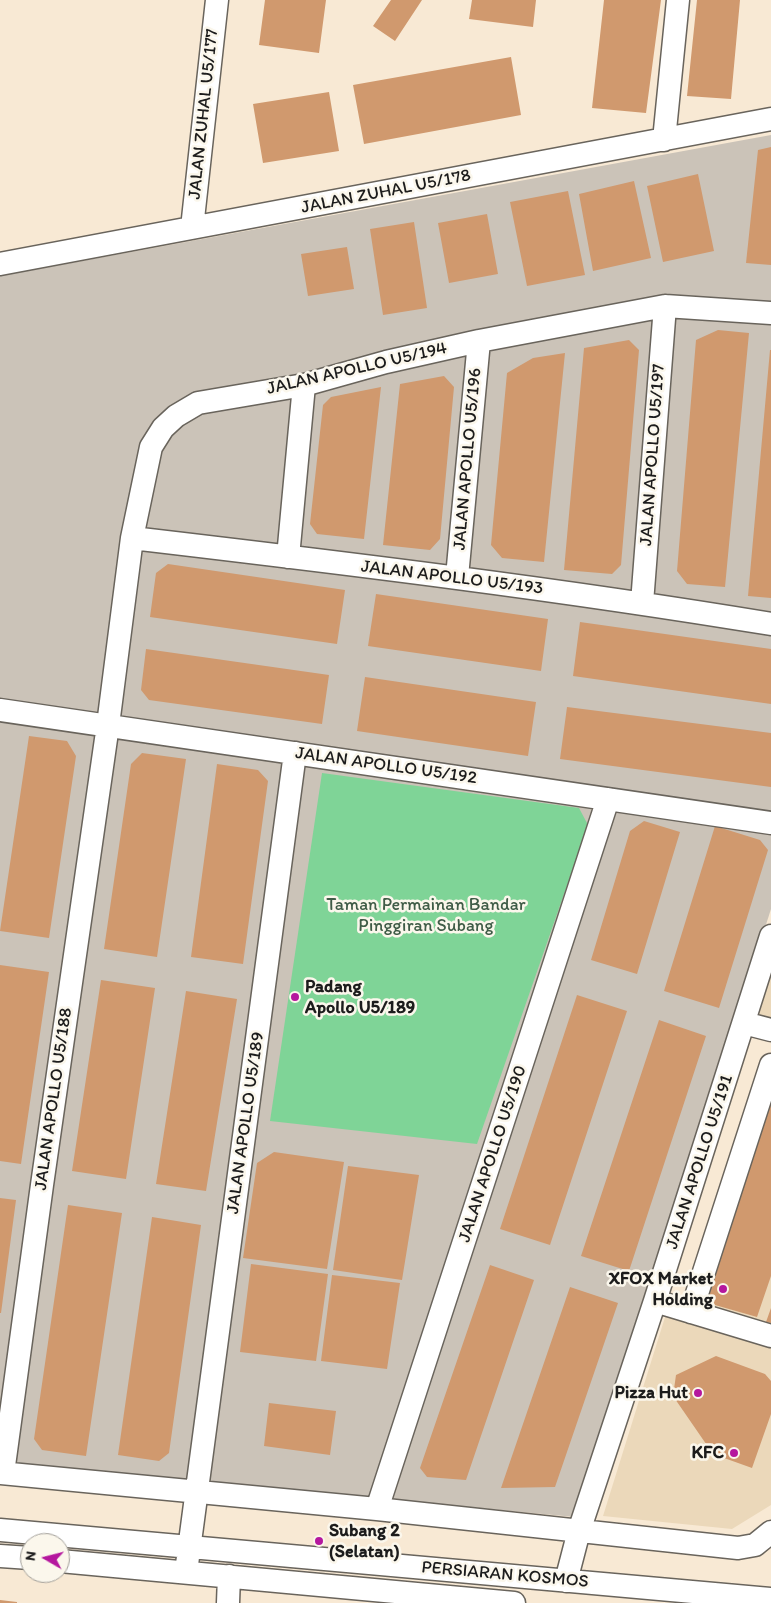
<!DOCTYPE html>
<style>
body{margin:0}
#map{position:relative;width:771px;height:1603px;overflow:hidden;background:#f8e9d4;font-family:Itim,sans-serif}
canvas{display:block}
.north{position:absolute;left:20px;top:1533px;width:50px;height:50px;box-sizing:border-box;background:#fbf7ec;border:1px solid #a29f99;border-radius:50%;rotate:278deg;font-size:14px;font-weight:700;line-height:20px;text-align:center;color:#1c1c1c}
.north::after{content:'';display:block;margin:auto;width:18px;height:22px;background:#b5179e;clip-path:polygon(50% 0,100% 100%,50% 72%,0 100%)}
</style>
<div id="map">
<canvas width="771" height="1603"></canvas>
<div class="north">N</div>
</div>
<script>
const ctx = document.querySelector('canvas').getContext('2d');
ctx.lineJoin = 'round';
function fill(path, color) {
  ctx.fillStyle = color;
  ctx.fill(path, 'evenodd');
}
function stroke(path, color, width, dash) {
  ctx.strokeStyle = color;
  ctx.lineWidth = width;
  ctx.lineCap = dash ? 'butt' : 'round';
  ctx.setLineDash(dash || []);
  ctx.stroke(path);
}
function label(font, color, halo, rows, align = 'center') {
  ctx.font = font + ' Itim,sans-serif';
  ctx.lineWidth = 5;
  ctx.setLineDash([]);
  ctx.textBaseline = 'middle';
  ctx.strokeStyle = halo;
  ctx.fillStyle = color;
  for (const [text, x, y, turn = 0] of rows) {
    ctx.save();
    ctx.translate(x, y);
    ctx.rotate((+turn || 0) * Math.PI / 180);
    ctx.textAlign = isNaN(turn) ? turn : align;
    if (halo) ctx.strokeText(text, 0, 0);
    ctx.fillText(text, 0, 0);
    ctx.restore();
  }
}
const built = new Path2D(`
 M771,966v58l-17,-3z
 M771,1083v422l-39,24 -129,-13 63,-202 28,8z`);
const industrial = new Path2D(`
 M771,135v774l-196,608 -575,-54v-1187z`);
const green = new Path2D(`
 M322,773l257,35 9,17 -111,319 -207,-23z`);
const building = new Path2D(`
 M265,0h61l-7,53 -60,-8z
 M391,0h31l-27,41 -22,-15z
 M472,0h64l-3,27 -64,-8z
 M604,0h57l-15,113 -54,-5z
 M697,0h43l-9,99 -44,-3z
 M511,57l10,58 -157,29 -11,-59z
 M329,92l10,59 -76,12 -10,-59z
 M771,147v118l-25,-2 12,-113z
 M698,174l16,77 -51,11 -16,-76z
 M634,181l17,77 -58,13 -14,-77z
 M568,191l17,84 -58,11 -17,-84z
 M487,214l11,60 -49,9 -11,-60z
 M414,222l13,86 -44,7 -13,-86z
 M347,247l7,42 -46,7 -7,-42z
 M718,330l31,3 -24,254 -38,-3 -10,-13 19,-231z
 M629,340l10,10 -18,215 -9,9 -48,-4 20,-222z
 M770,350h1v248l-23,-2z
 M565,353l-21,209 -42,-4 -11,-13 16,-172 26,-15z
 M444,376l10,11 -14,152 -10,11 -47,-5 17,-161z
 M381,387l-17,152 -47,-5 -7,-10 13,-119 8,-8z
 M168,564l177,26 -8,54 -187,-27 6,-44z
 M376,594l172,25 -7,52 -173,-25z
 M580,622l191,27v55l-198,-28z
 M146,649l183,26 -7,49 -173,-24 -8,-10z
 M365,677l171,25 -8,54 -171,-25z
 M567,707l204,26v54l-211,-28z
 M29,736l38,5 9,15 -27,182 -49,-7z
 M142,753l44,6 -29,198 -53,-8 27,-185z
 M217,764l41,6 10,11 -25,183 -52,-7z
 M644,821l36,11 -43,142 -46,-14 39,-129z
 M715,826l45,14 8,10 -49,158 -55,-17z
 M0,965l49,7 -28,192 -21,-3z
 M101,980l54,8 -29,191 -54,-8z
 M186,991l51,8 -31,192 -50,-7z
 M577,995l50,16 -77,234 -50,-16z
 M659,1020l47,16 -77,235 -48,-15z
 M771,1101v175l-14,41 -42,-12 -8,-15z
 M274,1152l70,10 -17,107 -84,-11 14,-95z
 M348,1166l71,9 -17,105 -69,-10z
 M0,1198l16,2 -15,113h-1z
 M68,1205l54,8 -36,243 -44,-6 -8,-11z
 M152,1217l49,8 -32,228 -10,8 -41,-6z
 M251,1264l77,10 -12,87 -76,-9z
 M490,1265l44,15 -68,200 -39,-3 -7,-9z
 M332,1275l68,8 -13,86 -66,-8z
 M570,1287l48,16 -63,184 -54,1z
 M771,1308v15l-5,-1z
 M716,1356l49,18 6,7v33l-19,54 -39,-14 -40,-58 3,-21z
 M269,1403l67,8 -6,44 -66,-9z
 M0,1600l17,2v1h-17z`);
const minor = new Path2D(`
 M664,140l14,-140
 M192,228l25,-228
 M0,264l771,-145
 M132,538c213,25 427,51 639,86
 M288,557l16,-172
 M457,577l22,-236
 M642,603l23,-297
 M0,710l771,113
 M744,1023l27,7
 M655,1301l116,35
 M691,1312l80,-247
 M0,1473l377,36 361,39 17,-3 16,-13
 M3,1473l39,-288 66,-460 24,-187 19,-91 12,-19 13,-12 22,-13 106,-18 82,-23 93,-21 186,-35 106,7
 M377,1509l231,-710
 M0,1530l771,69
 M0,1556l30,2
 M60,1561l454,42
 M186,1572l109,-819
 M566,1581l13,-50 76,-230 116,-365
 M228,1603l1,-27`);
const markers = [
 [295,997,5,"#b5179e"],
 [723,1289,5,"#b5179e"],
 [698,1393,5,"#b5179e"],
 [734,1453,5,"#b5179e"],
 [319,1541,5,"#b5179e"]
];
const streetNames = [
 ["JALAN ZUHAL U5/177",204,114,-84],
 ["JALAN ZUHAL U5/178",386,192,-11],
 ["JALAN APOLLO U5/194",357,369,-13],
 ["JALAN APOLLO U5/197",653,455,-86],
 ["JALAN APOLLO U5/196",468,459,-85],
 ["JALAN APOLLO U5/193",452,578,7],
 ["JALAN APOLLO U5/192",386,766,8],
 ["JALAN APOLLO U5/188",54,1099,-82],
 ["JALAN APOLLO U5/189",246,1123,-82],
 ["JALAN APOLLO U5/190",493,1154,-72],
 ["JALAN APOLLO U5/191",700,1162,-72],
 ["PERSIARAN KOSMOS",505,1575,5]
];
const parkNames = [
 ["Taman Permainan Bandar",426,905],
 ["Pinggiran Subang",426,926]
];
const poiNames = [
 ["Padang",305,987,"left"],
 ["Apollo U5/189",305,1008,"left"],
 ["XFOX Market",713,1279],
 ["Holding",713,1300],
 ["Pizza Hut",688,1393],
 ["KFC",724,1453],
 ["Subang 2",329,1531,"left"],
 ["(Selatan)",329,1552,"left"]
];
fill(built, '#ebd8ba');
fill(industrial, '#cbc3b8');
fill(green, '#7fd497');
fill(building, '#d0996e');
stroke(minor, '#69645c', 25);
stroke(minor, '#fff', 22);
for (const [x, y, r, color] of markers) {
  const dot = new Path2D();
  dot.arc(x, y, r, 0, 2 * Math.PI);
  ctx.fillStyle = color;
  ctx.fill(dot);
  stroke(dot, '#fbf7ec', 2);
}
label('18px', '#1c1c1c', '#fbf7ec', streetNames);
label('18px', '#3f5c47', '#fbf7ec', parkNames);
label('bold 18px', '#1c1c1c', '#fbf7ec', poiNames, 'right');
</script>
